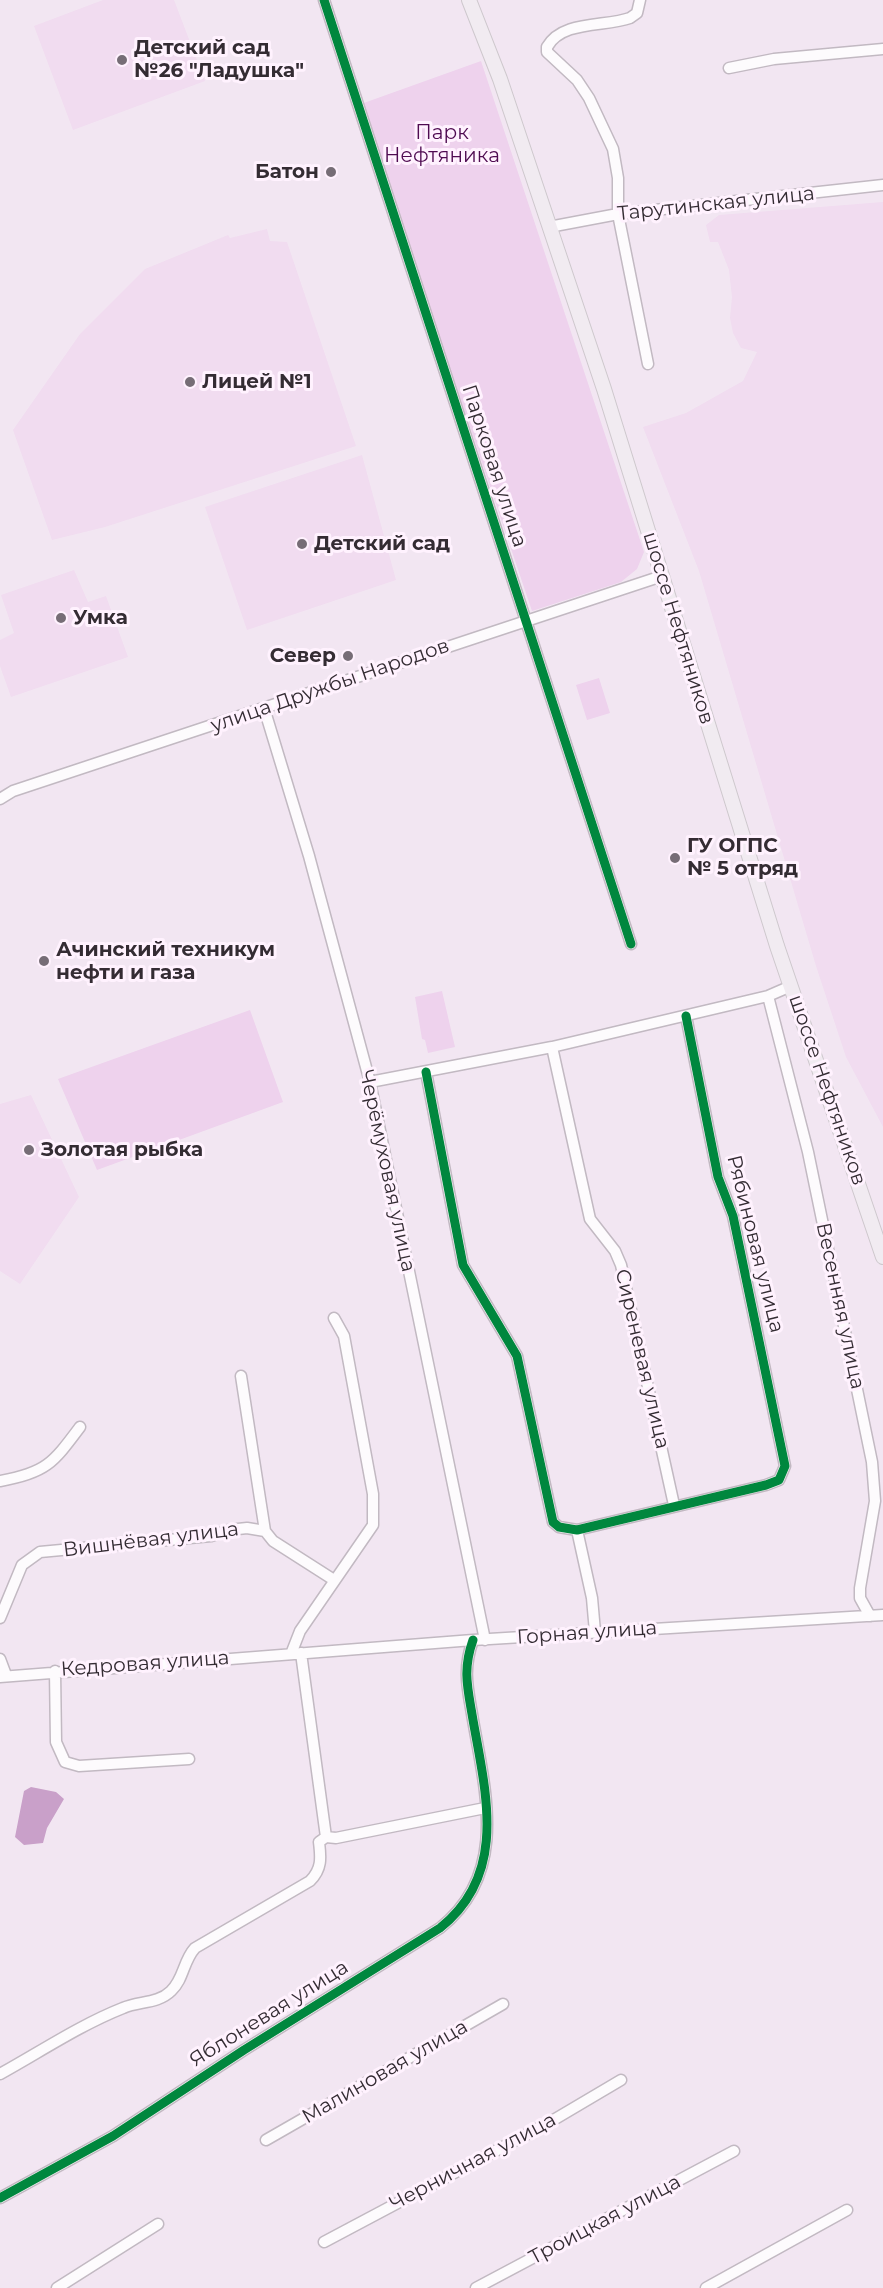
<!DOCTYPE html>
<meta charset="utf-8">
<style>
body{margin:0}
canvas{display:block;background:#f2e6f2}
</style>
<canvas width="883" height="2288"></canvas>
<script>
const ctx = document.querySelector('canvas').getContext('2d');
ctx.lineJoin = 'round';
function fill(path, color) {
  ctx.fillStyle = color;
  ctx.fill(path, 'evenodd');
}
function stroke(path, color, width, dash) {
  ctx.strokeStyle = color;
  ctx.lineWidth = width;
  ctx.lineCap = dash ? 'butt' : 'round';
  ctx.setLineDash(dash || []);
  ctx.stroke(path);
}
function label(font, color, halo, rows, align = 'center') {
  ctx.font = font + ' Montserrat,sans-serif';
  ctx.lineWidth = 6;
  ctx.setLineDash([]);
  ctx.textBaseline = 'middle';
  ctx.strokeStyle = halo;
  ctx.fillStyle = color;
  for (const [text, x, y, turn = 0] of rows) {
    ctx.save();
    ctx.translate(x, y);
    ctx.rotate((+turn || 0) * Math.PI / 180);
    ctx.textAlign = isNaN(turn) ? turn : align;
    if (halo) ctx.strokeText(text, 0, 0);
    ctx.fillText(text, 0, 0);
    ctx.restore();
  }
}
const built = new Path2D(`
 M103,0h71l31,81 -132,49 -39,-104z
 M883,202v925l-37,-70 -30,-91 -117,-395 -56,-144 43,-14 57,-32 14,-29 -16,-4 -8,-15 -3,-15 2,-21 -3,-27 -11,-28h-8l-4,-17 13,-10z
 M267,229l3,12 17,1 69,204 -251,81 -53,13 -39,-110 67,-96 65,-65 83,-34 2,3z
 M362,455l34,125 -149,50 -42,-123z
 M74,570l14,32 18,-6 22,61 -117,40 -11,-31v-26l14,-7 -13,-38z
 M31,1095l48,102 -59,87 -20,-13v-167z`);
const green = new Path2D(`
 M481,61l163,491 -7,17 -16,13 -89,29 -171,-507z
 M599,678l11,35 -23,7 -11,-35z
 M442,991l13,56 -27,6 -3,-13 -3,-1 -7,-42z
 M250,1010l33,92 -186,68 -39,-91z`);
const water = new Path2D(`
 M31,1787l25,5 8,7 -17,29 -4,15 -19,2 -9,-8 9,-46z`);
const minor = new Path2D(`
 M324,0l307,944
 M640,0l-3,13 -7,5c-25,9 -68,2 -83,29v5l30,28 12,18 24,51 5,29v36l30,150
 M729,68l45,-9 109,-10
 M549,227l69,-13 265,-29
 M264,708l45,148 61,226 115,558
 M0,799l13,-8 649,-215
 M768,996l40,156 64,310 3,39 -15,87v10l10,18
 M552,1047l38,172 25,32 6,14 53,240
 M426,1072l37,193 54,91 36,166 6,5 18,3 189,-45 13,-5 6,-14 -52,-250 -15,-39 -32,-161
 M370,1082l182,-35 216,-51 23,-10
 M241,1376l24,155
 M0,1481c46,-8 53,-18 80,-54
 M577,1530l15,68 3,34
 M0,1618l22,-53 18,-13 171,-16 18,-6 18,-2 18,3 8,10 61,39
 M301,1653l25,184
 M291,1654l9,-23 73,-106v-31l-29,-158 -10,-18
 M0,1659l6,16
 M55,1671l1,71 9,20 14,4 110,-7
 M0,1677l473,-37 410,-25
 M326,1837l10,1 149,-30
 M0,2074c40,-22 80,-49 123,-66 15,-7 35,-4 48,-17 13,-12 12,-30 24,-43l115,-67c12,-12 11,-23 9,-39l7,-5
 M266,2140l237,-136
 M0,2198l113,-62 131,-86 196,-122c68,-54 46,-134 33,-208 -5,-31 -11,-49 0,-80
 M324,2242l226,-120 71,-42
 M57,2288l101,-64
 M476,2288l258,-137
 M706,2288l141,-78`);
const major = new Path2D(`
 M469,0l31,79 104,310 173,557 106,311`);
const cycleway = new Path2D(`
 M324,0l307,944
 M426,1072l37,193 54,91 36,166 6,5 18,3 189,-45 13,-5 6,-14 -52,-250 -15,-39 -32,-161
 M0,2198l113,-62 131,-86 196,-122c68,-54 46,-134 33,-208 -5,-31 -11,-49 0,-80`);
const markers = [
 [122,60,6,"#766d76"],
 [331,172,6,"#766d76"],
 [190,382,6,"#766d76"],
 [302,544,6,"#766d76"],
 [61,618,6,"#766d76"],
 [348,656,6,"#766d76"],
 [675,858,6,"#766d76"],
 [44,961,6,"#766d76"],
 [29,1150,6,"#766d76"]
];
const poiNames = [
 ["Детский сад",134,48],
 ["№26 \"Ладушка\"",134,71],
 ["Батон",319,172,"right"],
 ["Лицей №1",202,382],
 ["Детский сад",314,544],
 ["Умка",73,618],
 ["Север",336,656,"right"],
 ["ГУ ОГПС",687,846],
 ["№ 5 отряд",687,869],
 ["Ачинский техникум",56,950],
 ["нефти и газа",56,973],
 ["Золотая рыбка",41,1150]
];
const parkNames = [
 ["Парк",442,133],
 ["Нефтяника",442,156]
];
const streetNames = [
 ["Тарутинская улица",716,204,-6],
 ["Парковая улица",494,466,72],
 ["шоссе Нефтяников",678,628,73],
 ["улица Дружбы Народов",330,686,-19],
 ["шоссе Нефтяников",827,1090,71],
 ["Черёмуховая улица",387,1171,78],
 ["Рябиновая улица",755,1244,76],
 ["Весенняя улица",840,1306,78],
 ["Сиреневая улица",642,1359,77],
 ["Вишнёвая улица",151,1540,-7],
 ["Горная улица",587,1633,-4],
 ["Кедровая улица",145,1664,-4],
 ["Яблоневая улица",269,2014,-32],
 ["Малиновая улица",385,2072,-30],
 ["Черничная улица",473,2162,-28],
 ["Троицкая улица",605,2220,-28]
];
fill(built, '#f1dcf0');
fill(green, '#eed2ed');
fill(water, '#c9a0c9');
stroke(minor, '#c2b9c2', 13);
stroke(major, '#cec8cd', 16);
stroke(minor, '#fdfbfd', 10);
stroke(major, '#f1ebf1', 14);
stroke(cycleway, '#00873e', 9);
for (const [x, y, r, color] of markers) {
  const dot = new Path2D();
  dot.arc(x, y, r, 0, 2 * Math.PI);
  ctx.fillStyle = color;
  ctx.fill(dot);
  stroke(dot, '#fff2fe', 2);
}
label('bold 20px', '#342c33', '#fff2fe', poiNames, 'left');
label('20px', '#4f0b51', '#fff2fe', parkNames);
label('20px', '#342c33', '#fff2fe', streetNames);
</script>
